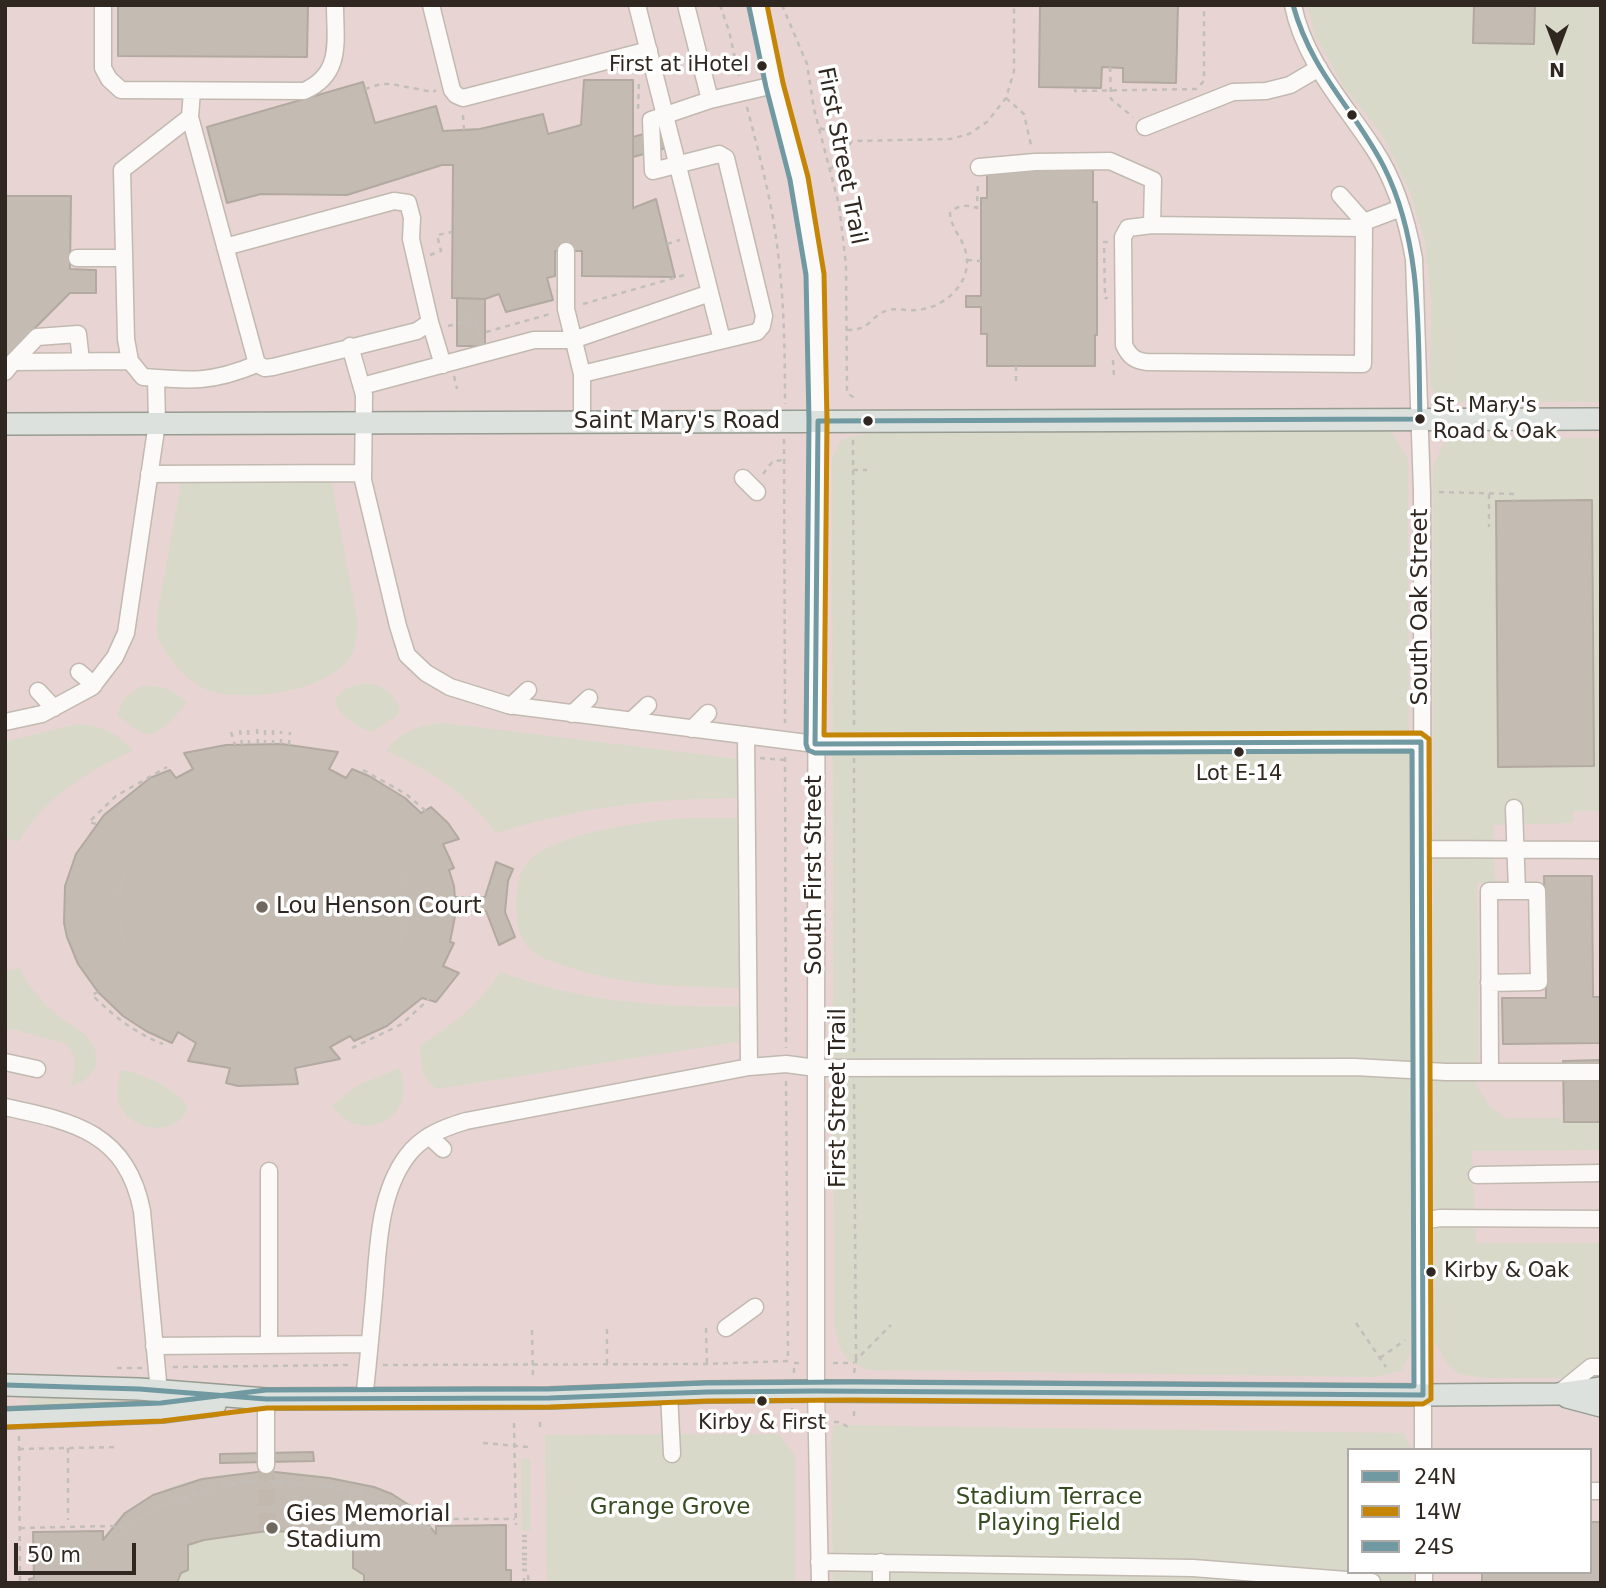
<!DOCTYPE html>
<style>
body{margin:0}
#map{position:relative;width:1606px;height:1588px;overflow:hidden;background:#e7dcd0;font-family:"DejaVu Sans",sans-serif}
canvas{display:block}
.frame{position:absolute;inset:0;border:7px solid #302820;pointer-events:none}
.legend{position:absolute;left:1347px;top:1448px;width:245px;height:126px;box-sizing:border-box;background:#fff;border:2px solid #aca9a6;margin:0;padding:9px 12px;list-style:none;font-size:21px;color:#302820}
.legend li{display:flex;align-items:center;gap:14px;height:35px}
.legend b{width:35px;border:2px solid #aca9a6}
.north{position:absolute;left:1522px;top:14px;width:70px;height:70px;-webkit-text-stroke:5px #fff;paint-order:stroke;rotate:180deg;font-size:19px;font-weight:700;line-height:28px;text-align:center;color:#302820}
.north::after{content:'';display:block;margin:auto;width:24px;height:32px;background:#302820;clip-path:polygon(50% 0,100% 100%,50% 72%,0 100%)}
.scale{position:absolute;left:14px;top:1543px;width:122px;height:32px;box-sizing:border-box;border:4px solid #302820;border-top:0;padding-left:9px;font-size:21px;line-height:24px;white-space:nowrap;color:#302820;-webkit-text-stroke:5px #fff;paint-order:stroke}
</style>
<div id="map">
<canvas width="1606" height="1588"></canvas>
<div class="frame"></div>
<ul class="legend">
<li><b style="height:9px;background:#7099a2"></b>24N</li>
<li><b style="height:9px;background:#c58608"></b>14W</li>
<li><b style="height:9px;background:#7099a2"></b>24S</li>
</ul>
<div class="north">N</div>
<div class="scale">50 m</div>
</div>
<script>
const ctx = document.querySelector('canvas').getContext('2d');
ctx.lineJoin = 'round';
function fill(path, color) {
  ctx.fillStyle = color;
  ctx.fill(path, 'evenodd');
}
function stroke(path, color, width, dash) {
  ctx.strokeStyle = color;
  ctx.lineWidth = width;
  ctx.lineCap = dash ? 'butt' : 'round';
  ctx.setLineDash(dash || []);
  ctx.stroke(path);
}
function label(font, color, halo, rows, align = 'center') {
  ctx.font = font + ' "DejaVu Sans",sans-serif';
  ctx.lineWidth = 7;
  ctx.setLineDash([]);
  ctx.textBaseline = 'middle';
  ctx.strokeStyle = halo;
  ctx.fillStyle = color;
  for (const [text, x, y, turn = 0] of rows) {
    ctx.save();
    ctx.translate(x, y);
    ctx.rotate((+turn || 0) * Math.PI / 180);
    ctx.textAlign = isNaN(turn) ? turn : align;
    if (halo) ctx.strokeText(text, 0, 0);
    ctx.fillText(text, 0, 0);
    ctx.restore();
  }
}
const education = new Path2D(`
 M5,5h1596v1578h-1596zM1349,1450h241v122h-241z`);
const green = new Path2D(`
 M1307,5h294v397h-151l-13,-6 -7,-12 1,-81 -6,-62 -15,-49 -26,-55 -39,-49 -30,-53z
 M1390,430l18,29 3,891 -9,21 -28,6 -504,-7c-30,-9 -29,-19 -36,-47l-2,-865 10,-19 31,-6z
 M1459,438h142v373h-28v12l-80,2 2,51 4,6 -22,1 2,166 -3,36 12,19 17,14h96v32l-129,1 4,92h125v135h-117l-24,-4 -12,-9 -14,-25 -1,-873 11,-24z
 M183,473h147c6,31 11,63 17,94 5,25 14,54 8,79 -11,45 -112,58 -147,44 -19,-7 -44,-34 -50,-53 -3,-10 0,-22 1,-32z
 M365,683c17,1 28,10 35,26l-2,6 -25,17c-13,-3 -32,-16 -38,-29 3,-13 17,-18 30,-20z
 M142,686c19,-1 30,3 45,16 -8,10 -27,34 -40,32 -9,-1 -21,-14 -30,-18l7,-18z
 M444,723l303,37v38c-91,0 -163,8 -251,35 -29,-40 -66,-63 -110,-82 14,-19 34,-27 58,-28z
 M78,724c23,2 40,8 55,27 -45,19 -89,47 -115,91l-13,-5v-95z
 M686,818h61l1,170c-60,-1 -121,-1 -179,-21 -13,-4 -27,-8 -38,-17 -12,-10 -15,-29 -15,-44 0,-15 2,-33 13,-45 28,-29 117,-40 157,-43z
 M19,968c9,16 20,31 33,43 11,10 26,16 35,26 19,21 8,43 -16,49 4,-17 7,-28 -4,-42l-62,-17v-55z
 M500,972c81,30 163,36 248,34l1,34 -311,49c-18,-9 -16,-25 -19,-43 32,-20 61,-41 81,-74z
 M399,1068c22,48 -37,80 -67,38l24,-20z
 M124,1070c23,6 50,17 64,37 -11,33 -62,24 -70,-7 -2,-9 1,-19 2,-28z
 M29,1395l111,8 -111,6z
 M834,1425l570,8 7,17h-62v122h63v11h-579l-2,-143z
 M779,1434l16,22v127h-248l-2,-148z
 M521,1458l9,1 1,71 -9,1z
 M266,1471c43,2 108,7 144,33 10,7 18,18 25,28l1,-6 70,-1v44l5,1v13h-481l-1,-4 5,-1 -1,-46 70,-1 1,7c33,-53 104,-64 162,-67z`);
const building = new Path2D(`
 M118,5h190l-1,52 -189,-1z
 M1040,5h138l-2,78 -53,-1v-14l-21,-1 -1,21 -62,-1z
 M1474,5h61l-1,39 -61,-1z
 M584,80h49v128l23,-9 19,78 -93,-1v-25h-27v25l-8,2 6,22 -47,12 -7,-18 -14,5 -33,-1 1,-133h-11l-95,30 -86,-1 -34,9 -20,-76 156,-45 12,41 61,-17 7,25 37,-2 63,-15 5,20 33,-9z
 M661,129l5,19 -33,9v-20z
 M987,170h106v32h4v133h-2v31h-108v-32h-6v-27h-15v-11h15v-98h6z
 M5,196h66l-1,73 26,1v23h-26l-65,65z
 M457,298l28,1v47h-28z
 M1592,500l2,266 -96,1 -2,-266z
 M282,744l56,8 -9,17 17,9 6,-9 17,7 36,22 16,15 10,-6 17,16 11,16 -16,5 11,24 -5,2 5,16 2,25 -6,31 4,1 -11,23 16,7 -23,29 -14,-4 -35,28 -33,15 -4,-5 -20,11 10,12 -45,9 3,16 -60,2 -12,-3 4,-15 -42,-7 8,-18 -18,-11 -6,11 -26,-12 -23,-15 -25,-24 -20,-28 -11,-27 -3,-14 1,-37 11,-32 28,-39 46,-37 20,-8 6,8 17,-9 -9,-16 42,-8z
 M496,862l17,7 -5,12 -3,31 10,25 -16,8 -13,-34h-30l-1,-14h30z
 M1544,876h48l1,121h8v46l-98,1 -1,-46h44z
 M1601,1060v62h-37l-1,-61z
 M313,1452l1,9 -94,2v-9z
 M266,1471l63,7 45,9 18,7 26,17 18,23v-8l70,-1v45h5v13h-147v-8l-11,-7v-26l-54,-10 -32,-1 -63,9 -16,5v25l-7,3 -4,10h-147l-1,-4 5,-1 -1,-46 70,-1v9l22,-27 28,-18 49,-16z
 M1590,1522h11v61h-119v-11h108z`);
const minorTunnel = new Path2D(`
 M266,1465l1,66`);
const path = new Path2D(`
 M720,5l9,26 10,45
 M782,5l25,59 7,45 25,96 7,60 1,128 6,4v4
 M1110,67l1,32 22,18
 M1075,88v3l121,-2 8,-8v-76
 M365,89l16,-5h10l42,8 3,-2
 M1006,98l18,16 7,31
 M747,107c11,43 23,87 29,131 8,55 9,111 9,166
 M638,109l1,-28
 M463,115l1,15
 M820,128l32,13 98,-2 19,-5 18,-12 19,-24 8,-27v-66
 M831,169l21,-28
 M1108,242h-4l1,56h3
 M667,244l13,-4
 M430,255l11,-4 -4,-16 15,-3
 M967,260l14,1
 M583,304l105,-30
 M448,326l26,-7 5,15 71,-20
 M847,330c26,0 22,-15 42,-20 9,-2 18,1 27,0 28,-1 57,-28 50,-57 -3,-15 -15,-24 -16,-40 8,-8 16,-9 27,-5l1,-27
 M1113,360l1,18
 M1016,366v15
 M454,376l3,13
 M784,439l1,284
 M853,440l1,287
 M853,470h14
 M763,474l10,-13 11,-1
 M1439,492l75,2v7
 M1489,494v33
 M257,729l1,15
 M240,730l2,15
 M248,730l1,14
 M265,730v14
 M273,730v14
 M231,732l4,13
 M281,744v-13
 M289,745l1,-13
 M785,757l1,291
 M760,758l25,2
 M854,758v294
 M363,770l43,24 20,17
 M96,824l-7,-2 27,-26 51,-29
 M400,870l4,18
 M120,896l4,-24
 M120,921l5,24
 M401,941l3,-19
 M98,992l-6,3c23,22 41,37 71,49
 M352,1048l50,-24 27,-25
 M854,1084l2,276
 M1356,1323l30,44
 M706,1328l1,36
 M607,1329v35
 M532,1330l1,48
 M1380,1358l25,-18
 M833,1363h21
 M383,1365l324,-1 81,-3 -2,-282
 M173,1367l179,-2
 M117,1368h25
 M794,1373v-10h7
 M854,1373l2,-13 35,-35
 M792,1408v14h11
 M854,1411v10
 M540,1422v8
 M834,1422h6l8,5
 M514,1423l2,102
 M19,1436l1,147
 M483,1443l46,4
 M68,1448v72
 M19,1449l99,-2
 M269,1481c41,1 100,10 136,30 8,5 14,13 21,19l15,-11h74
 M20,1528l92,-2 11,2c37,-24 95,-47 140,-47
 M522,1536h9
 M522,1541h9
 M522,1548l9,-1
 M522,1554h9
 M522,1559l9,1
 M522,1564h9
 M522,1570h9
 M524,1583v-7h4l1,7`);
const minor = new Path2D(`
 M103,5v63l6,11 12,11 183,1c39,-17 31,-50 31,-86
 M431,5l21,85 4,5 7,3 186,-48
 M637,5l85,335
 M686,5l24,95
 M758,5c19,100 53,197 59,299l-1,764v323l4,192
 M1293,5c11,56 51,98 81,144 22,33 33,71 40,110l8,233 1,958
 M192,91l-2,26 67,247 8,4 8,-1 144,-36 13,-9 -19,-83 1,-21 -4,-15 -14,-2 -169,46
 M190,117l-68,53 4,169 4,22 13,16c47,4 69,6 114,-13
 M1145,127l88,-35 33,-1 24,-6 29,-17
 M979,167l56,-5 75,-1 43,19 -1,45 -24,3 -5,9 1,108c5,11 11,16 23,17l216,2 1,-142 -24,-27
 M1364,222l37,-14
 M1152,225l211,3
 M566,251v58l16,65v48
 M77,258h47
 M430,322l13,43
 M350,346l14,49 -1,85 35,146 9,29 19,18 24,14 58,18 307,39 606,-2
 M13,362l24,-25 41,-3 3,27
 M5,372l8,-10 117,-1
 M582,374l175,-42 5,-6 2,-10 -38,-158 -7,-4 -66,17 -2,-51 59,-20 64,-15
 M362,386l172,-46h39l137,-47
 M149,474l214,-1
 M743,478l14,14
 M79,672l15,13
 M38,691l16,17
 M511,706l17,-16
 M572,714l17,-16
 M631,721l17,-16
 M5,722l37,-8 50,-27 23,-30 11,-24 31,-210 -1,-45
 M692,729l16,-16
 M746,735l3,332
 M1514,808l3,83
 M1421,849l180,1
 M1489,983l50,-1 -2,-91h-48l1,180
 M5,1062l32,7
 M5,1107c70,15 122,26 137,104l17,181
 M429,1136l14,13
 M269,1171v174
 M1477,1175l124,-2
 M1422,1221l18,-3 161,1
 M726,1328l29,-21
 M154,1346l215,-2
 M669,1393l3,61
 M1558,1394l33,-27h10
 M266,1399v66
 M364,1399c4,-34 7,-68 10,-102 4,-46 4,-102 33,-141 15,-20 36,-28 59,-35l283,-54 37,-3 30,4 539,-1 91,5h155
 M1590,1491h11
 M819,1562l374,6 179,14
 M881,1562v21
 M1424,1572v11`);
const major = new Path2D(`
 M5,424l1596,-5
 M5,1385l134,4 127,10 284,-1 157,-6 109,-1 607,4 135,-1 43,-6
 M1567,1397l34,9
 M5,1418l157,-6 53,-7`);
const bus1 = new Path2D(`
 M5,1385l134,4 127,10 284,-1 157,-6 109,-1 607,4 -2,-653 -606,2 3,-323 602,-2c-2,-85 3,-174 -36,-252 -30,-59 -72,-93 -91,-162`);
const bus2 = new Path2D(`
 M5,1427l157,-6 105,-13 283,-1 157,-6 147,-1 569,4 8,-5 -2,-660 -8,-6 -597,2 3,-314 -3,-147 -16,-97 -25,-94 -16,-78`);
const bus3 = new Path2D(`
 M5,1409l156,-6 105,-13 284,-1 157,-6 147,-1 560,4 -2,-635 -597,2 -7,-3 -2,-6 3,-323 -3,-146 -16,-95 -24,-93 -17,-80`);
const markers = [
 [762,66,6,"#302820"],
 [1352,115,6,"#302820"],
 [1420,419,6,"#302820"],
 [868,421,6,"#302820"],
 [1239,752,6,"#302820"],
 [262,907,7,"#70675e"],
 [1431,1272,6,"#302820"],
 [762,1401,6,"#302820"],
 [272,1528,7,"#70675e"]
];
const busNames = [
 ["First at iHotel",749,66,"right"],
 ["St. Mary's",1433,407],
 ["Road & Oak",1433,433],
 ["Lot E-14",1239,775,"center"],
 ["Kirby & Oak",1444,1272],
 ["Kirby & First",762,1424,"center"]
];
const streetNames = [
 ["First Street Trail",841,156,79],
 ["Saint Mary's Road",677,422],
 ["South Oak Street",1421,607,-90],
 ["South First Street",815,875,-90],
 ["First Street Trail",839,1098,-90]
];
const poiNames = [
 ["Lou Henson Court",276,907],
 ["Gies Memorial",286,1515],
 ["Stadium",286,1541]
];
const parkNames = [
 ["Stadium Terrace",1049,1498],
 ["Playing Field",1049,1524],
 ["Grange Grove",670,1508]
];
fill(education, '#e8d5d3');
fill(green, '#d8d9c9');
fill(building, '#c4bcb2');
stroke(building, '#b2a9a0', 2);
stroke(minorTunnel, '#c2b8ad', 16, [16, 8]);
stroke(minor, '#c2b9b0', 19);
stroke(major, '#969c91', 24);
stroke(path, '#c2beba', 2.5, [5, 5]);
stroke(minor, '#fbfaf8', 16);
stroke(major, '#dde1dd', 21);
stroke(bus1, '#7099a2', 5);
stroke(bus2, '#c58608', 5);
stroke(bus3, '#7099a2', 5);
for (const [x, y, r, color] of markers) {
  const dot = new Path2D();
  dot.arc(x, y, r, 0, 2 * Math.PI);
  ctx.fillStyle = color;
  ctx.fill(dot);
  stroke(dot, '#fff', 2.5);
}
label('21px', '#302820', '#fff', busNames, 'left');
label('23px', '#302820', '#fff', streetNames);
label('23px', '#302820', '#fff', poiNames, 'left');
label('23px', '#384c22', '#fff', parkNames);
</script>
